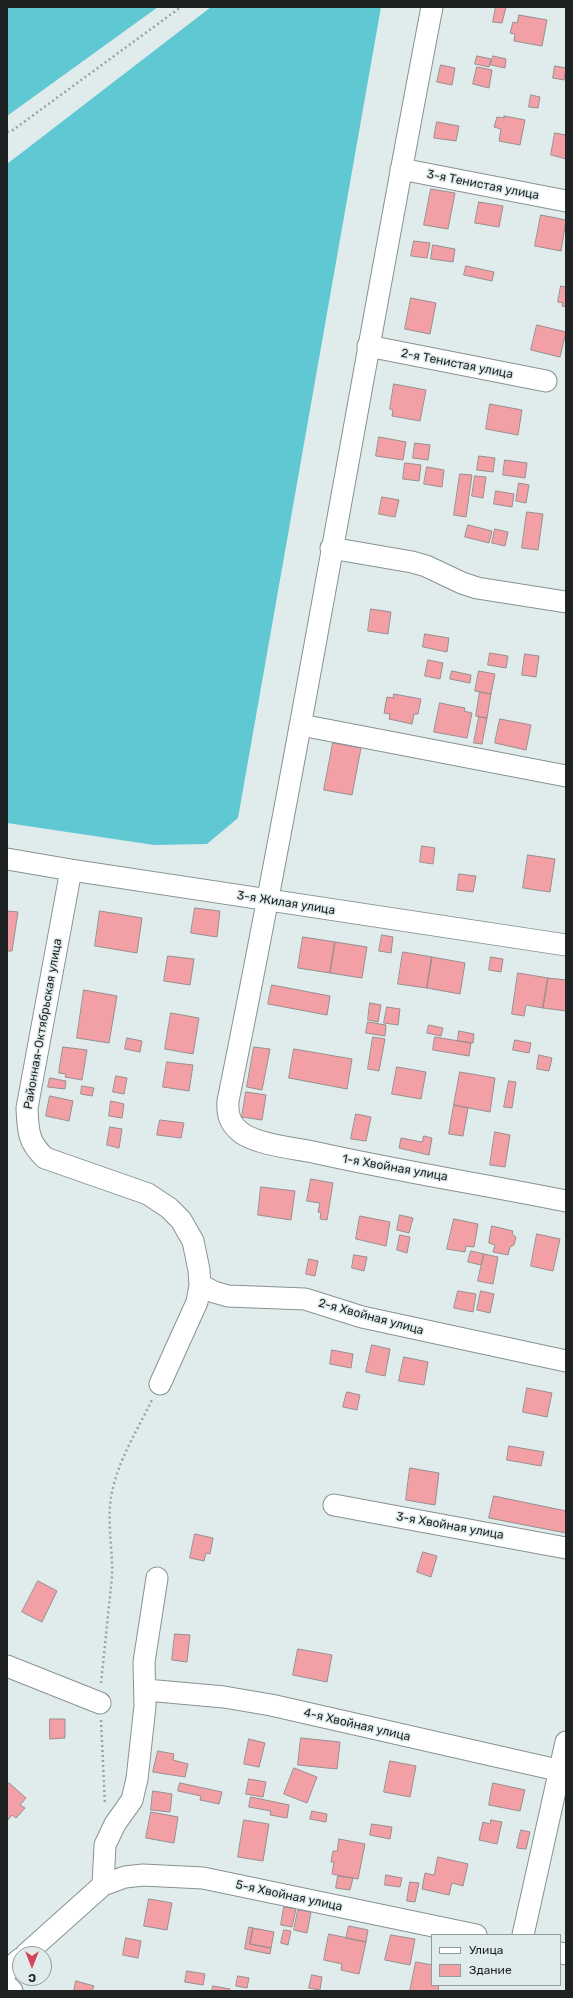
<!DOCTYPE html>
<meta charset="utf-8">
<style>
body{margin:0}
#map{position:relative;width:573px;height:1998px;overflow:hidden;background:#e0ebec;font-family:Rubik,sans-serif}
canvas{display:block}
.frame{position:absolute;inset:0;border:8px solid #1e2222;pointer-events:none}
.legend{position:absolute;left:431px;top:1934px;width:130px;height:52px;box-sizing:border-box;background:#e0ebec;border:1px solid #929b9b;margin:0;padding:5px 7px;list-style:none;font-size:12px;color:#1e2222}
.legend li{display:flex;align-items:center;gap:8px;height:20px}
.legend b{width:20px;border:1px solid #929b9b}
.north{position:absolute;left:12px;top:1946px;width:40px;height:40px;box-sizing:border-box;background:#e0ebec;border:1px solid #929b9b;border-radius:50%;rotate:180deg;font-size:11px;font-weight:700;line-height:16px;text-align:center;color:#1e2222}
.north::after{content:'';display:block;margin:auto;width:14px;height:18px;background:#d5445d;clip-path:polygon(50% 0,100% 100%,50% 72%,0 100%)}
</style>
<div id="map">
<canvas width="573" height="1998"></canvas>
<div class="frame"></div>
<ul class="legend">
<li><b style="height:5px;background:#fff"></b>Улица</li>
<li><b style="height:11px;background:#f2a0a6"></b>Здание</li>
</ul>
<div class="north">С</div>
</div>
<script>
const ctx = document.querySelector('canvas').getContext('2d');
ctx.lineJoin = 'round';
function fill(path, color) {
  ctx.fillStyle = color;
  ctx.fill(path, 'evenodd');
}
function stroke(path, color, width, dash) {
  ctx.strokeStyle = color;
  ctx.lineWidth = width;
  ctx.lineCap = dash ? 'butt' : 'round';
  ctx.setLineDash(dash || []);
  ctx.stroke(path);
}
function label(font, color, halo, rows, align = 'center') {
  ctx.font = font + ' Rubik,sans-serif';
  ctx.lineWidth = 3;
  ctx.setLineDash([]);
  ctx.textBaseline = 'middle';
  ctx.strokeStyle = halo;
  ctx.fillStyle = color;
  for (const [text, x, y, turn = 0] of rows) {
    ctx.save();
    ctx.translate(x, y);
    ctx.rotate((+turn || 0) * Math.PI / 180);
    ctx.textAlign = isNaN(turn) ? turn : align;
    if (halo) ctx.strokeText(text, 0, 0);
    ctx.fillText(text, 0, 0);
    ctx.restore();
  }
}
const forest = new Path2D(`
 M7,7h151l-151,109z
 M211,7h170l-143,811 -31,26 -53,1 -147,-22v-659z`);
const building = new Path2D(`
 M496,7h10l-4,16 -9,-1z
 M519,15l28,5 -5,26 -28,-5 1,-7 -5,-1 3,-11 4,1z
 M477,56l14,3 -2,8 -14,-3z
 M493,56l13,3 -1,9 -14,-3z
 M441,65l14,3 -3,17 -15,-3z
 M555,66l11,2 -2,12 -11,-2z
 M477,67l15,3 -3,18 -16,-4z
 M531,95l9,2 -2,11 -9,-1z
 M504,116l21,4 -5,25 -21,-4 2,-12 -7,-2 3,-10 7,1z
 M437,122l22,4 -3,15 -22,-3z
 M555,133l11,2v24l-15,-4z
 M431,189l24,4 -7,36 -24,-4z
 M479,202l24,4 -4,21 -24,-4z
 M541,215l25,5 -5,31 -26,-5z
 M414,241l16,2 -3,15 -16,-2z
 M433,245l22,4 -2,13 -22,-3z
 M466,266l28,6 -2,9 -28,-6z
 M561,286l5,1v20l-4,-1 1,-3 -5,-1z
 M411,298l25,5 -6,31 -25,-5z
 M537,325l29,7 -6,25 -29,-7z
 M394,384l32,6 -6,31 -28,-5 1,-6 -3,-1z
 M490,404l32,6 -4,25 -32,-6z
 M379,437l27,5 -3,18 -27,-4z
 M415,443l15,2 -2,15 -15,-2z
 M479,456l16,2 -2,14 -16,-2z
 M505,460l22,3 -2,15 -22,-3z
 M405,463l16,2 -2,16 -16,-2z
 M427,467l17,3 -2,17 -18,-3z
 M460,474l12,1 -6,42 -12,-2z
 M475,476l11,1 -3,21 -11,-2z
 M519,483l10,2 -3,18 -10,-2z
 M496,491l18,3 -2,13 -18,-3z
 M382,497l17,3 -4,17 -16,-3z
 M527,512l16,2 -5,36 -16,-2z
 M468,525l24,6 -3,12 -24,-6z
 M495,529l13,3 -3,14 -13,-3z
 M371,609l20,3 -3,22 -20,-3z
 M425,634l24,4 -2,14 -24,-5z
 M490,653l18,3 -2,12 -18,-3z
 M525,654l14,2 -3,21 -14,-2z
 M428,660l15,3 -3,16 -15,-3z
 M452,671l19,4 -1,8 -20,-4z
 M479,671l16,3 -4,20 -16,-3z
 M480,692l11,2 -4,24 -11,-2z
 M394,694l27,5 -3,15h-4l-2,10 -23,-5 1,-5 -6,-1 3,-16 6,1z
 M440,703l25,5 -1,3 8,2 -5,25 -33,-6z
 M479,717l8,1 -5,26 -8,-1z
 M500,719l31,6 -5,25 -31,-7z
 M333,743l28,5 -9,47 -28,-5z
 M422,846l13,2 -2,16 -13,-2z
 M528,855l27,4 -5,33 -27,-4z
 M459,874l17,2 -3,16 -16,-2z
 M195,908l25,3 -3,26 -26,-4z
 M7,911l11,1 -6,39h-5z
 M100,911l42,7 -5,35 -42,-7z
 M382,935l11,2 -2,16 -12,-2z
 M303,937l32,5 -5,31 -32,-5z
 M335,942l32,5 -5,31 -32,-5z
 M403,952l29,5 -5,31 -29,-4z
 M168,956l26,3 -4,26 -26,-4z
 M432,957l33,6 -5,31 -33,-6z
 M491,957l12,2 -2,13 -12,-2z
 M518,973l30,5 -5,30 -17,-3 -2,11 -12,-2z
 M548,978l18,2v31l-23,-3z
 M272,985l58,11 -3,19 -59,-11z
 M84,990l33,6 -8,47 -32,-5z
 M370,1003l11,2 -3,17 -10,-2z
 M387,1007l13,2 -2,16 -14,-2z
 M171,1013l28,5 -6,36 -28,-5z
 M368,1022l18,3 -1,11 -19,-3z
 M429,1025l14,3 -2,8 -14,-3z
 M459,1031l15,3 -1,9 -15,-2z
 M373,1037l12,2 -6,32 -11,-2z
 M435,1037l36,6 -2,13 -36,-6z
 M127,1038l15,3 -2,11 -15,-3z
 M515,1040l16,3 -2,10 -16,-3z
 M63,1047l24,3 -5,30 -17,-3 1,-3 -7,-1z
 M254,1047l16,2 -8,41 -15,-3z
 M294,1049l58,10 -5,30 -58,-11z
 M539,1055l13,3 -3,13 -12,-2z
 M167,1062l26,3 -4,26 -26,-4z
 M397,1067l29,5 -5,27 -29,-5z
 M460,1072l35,6 -5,34 -36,-7z
 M116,1076l11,2 -3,16 -11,-2z
 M50,1078l16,3 -1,8 -17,-2z
 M509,1081l7,1 -4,26 -8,-1z
 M82,1086l12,2 -2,8 -11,-2z
 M246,1092l20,3 -4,25 -20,-3z
 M50,1096l23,5 -4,20 -23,-5z
 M111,1101l13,3 -2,14 -13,-2z
 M454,1105l14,3 -5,28 -14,-2z
 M356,1114l15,3 -5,24 -15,-2z
 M160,1120l24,3 -3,15 -24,-3z
 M110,1127l12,2 -3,19 -12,-3z
 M495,1132l15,3 -5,32 -15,-2z
 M424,1136l8,2 -3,17 -30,-7 2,-10 21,4z
 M311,1179l22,4 -6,37 -7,-1 1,-6 -3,-1 2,-9 -13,-2z
 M261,1187l34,4 -4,29 -33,-5z
 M400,1215l13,3 -4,15 -12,-3z
 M360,1216l30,6 -4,24 -30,-7z
 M454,1219l24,5 -4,23 -8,-1 -1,6 -18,-3z
 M492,1226l21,5 -1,3 4,3 -2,8 -4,2 -2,8 -15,-3 2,-7 -6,-2z
 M537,1234l23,5 -7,32 -22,-5z
 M400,1235l10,2 -3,16 -10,-3z
 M471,1251l13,3 -3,11 -13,-3z
 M484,1254l14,3 -5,27 -15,-3z
 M354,1255l13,2 -3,14 -12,-3z
 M309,1259l9,2 -3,15 -9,-2z
 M458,1291l18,3 -3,18 -19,-4z
 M481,1291l13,3 -4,19 -13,-3z
 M372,1345l18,4 -5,27 -19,-4z
 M332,1350l21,4 -2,14 -21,-4z
 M404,1357l24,5 -4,23 -25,-4z
 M527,1388l25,5 -5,24 -24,-5z
 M347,1392l13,3 -3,15 -14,-3z
 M509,1446l35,6 -3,14 -34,-6z
 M410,1468l29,5 -4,32 -29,-5z
 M494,1496l72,15v22l-77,-15z
 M195,1534l18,4 -3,16 -4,-1 -2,8 -14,-3z
 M423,1552l14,4 -6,21 -14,-5z
 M38,1581l19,10 -15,31 -20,-10z
 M175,1634l15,1 -3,27 -15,-2z
 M298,1649l34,6 -5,27 -34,-7z
 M50,1719h15v19l-15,1z
 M301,1738l39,4 -3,27 -39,-4z
 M249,1739l16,4 -6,24 -15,-3z
 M158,1751l16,3 -1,6 15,4 -3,13 -32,-5z
 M390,1761l26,5 -6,31 -26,-5z
 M294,1768l23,9 -10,26 -23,-9z
 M249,1779l17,3 -3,15 -17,-3z
 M9,1783l17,15 -6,7 5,3 -9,10 -4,-3 -5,6v-36z
 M180,1783l42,9 -3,12 -19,-4 1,-4 -23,-5z
 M493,1783l32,7 -5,21 -31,-6z
 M153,1791l19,3 -2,18 -19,-2z
 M251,1797l38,8 -2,13 -17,-3 1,-4 -22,-4z
 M312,1811l15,3 -1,8 -16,-3z
 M151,1812l27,5 -4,26 -28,-5z
 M244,1820l25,4 -6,37 -25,-4z
 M491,1820l11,2 -5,22 -18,-4 4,-18 7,2z
 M372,1824l20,3 -2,12 -20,-4z
 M521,1830l9,2 -4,17 -9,-1z
 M339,1839l26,5 -7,35 -26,-5 2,-12h-3l2,-11h4z
 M438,1857l30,7 -5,22 -11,-3 -3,12 -27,-6 3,-16 9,2z
 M386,1875l16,3 -2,9 -15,-2z
 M338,1876l15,2 -3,12 -14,-2z
 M410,1882l9,1 -4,19 -8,-1z
 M149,1899l23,4 -5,27 -23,-4z
 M284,1907l12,2 -4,18 -11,-2z
 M298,1910l13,2 -4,21 -13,-3z
 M349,1926l19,4 -2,12 -20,-4z
 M249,1927l4,1 -3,16 21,4 -1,6 -25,-5z
 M253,1928l21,4 -3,16 -21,-4z
 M284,1930l7,1 -3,14 -7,-2z
 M329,1934l37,8 -7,32 -18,-4 1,-6 -18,-4z
 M391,1935l24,4 -5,26 -25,-5z
 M126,1938l15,3 -3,17 -15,-3z
 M416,1962l16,3v20h7l-1,6h-28z
 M187,1971l18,3 -2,11 -18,-3z
 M312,1975l10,2 -2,13 -11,-2z
 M238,1976l11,2 -2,10 -11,-2z
 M76,1981l18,5 -2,5h-18z
 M213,1986l17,3v2h-18z`);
const path = new Path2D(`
 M7,132l6,-2 168,-123
 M101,1683l11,-106c1,-24 -4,-48 -2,-71 3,-38 26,-73 42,-106
 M101,1720l4,85`);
const minor = new Path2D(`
 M432,7c-70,364 -130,730 -204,1094 -1,14 2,24 15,33 18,11 50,14 70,18 84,19 169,32 253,49
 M401,169l165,32
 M368,346l178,35
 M331,548l81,14 14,4 36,17 15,5 89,14
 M301,725l265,51
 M7,859l64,11 495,75
 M71,870l-44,238c1,23 1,34 18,50l103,36 21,14 12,12 12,21 6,29 1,15 -3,17 -37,82
 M200,1285l14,7 14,4 77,3 57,18 204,44
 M334,1505l232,43
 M7,1666l93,37
 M146,1690l78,7 47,8 295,67
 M103,1885l2,-40 10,-21 17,-24 5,-21 8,-73 -1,-44 13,-84
 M523,1935l43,-193
 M560,1953l6,1
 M26,1954l77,-69 22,-8 18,-2 60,3 273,57
 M7,1971l13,-12
 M7,1986l5,5`);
const streetNames = [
 ["3-я Тенистая улица",483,185,11],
 ["2-я Тенистая улица",457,364,11],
 ["3-я Жилая улица",286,903,9],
 ["Районная-Октябрьская улица",43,1024,-80],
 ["1-я Хвойная улица",395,1168,10],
 ["2-я Хвойная улица",371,1317,15],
 ["3-я Хвойная улица",450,1526,10],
 ["4-я Хвойная улица",357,1725,13],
 ["5-я Хвойная улица",289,1896,12]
];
fill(forest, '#60c8d3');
fill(building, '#f2a0a6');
stroke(building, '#988e8e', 1);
stroke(minor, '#889293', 23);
stroke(path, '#9aa2a3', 2.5, [2, 3]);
stroke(minor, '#fff', 21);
label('12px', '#1e2222', '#e0ebec', streetNames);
</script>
